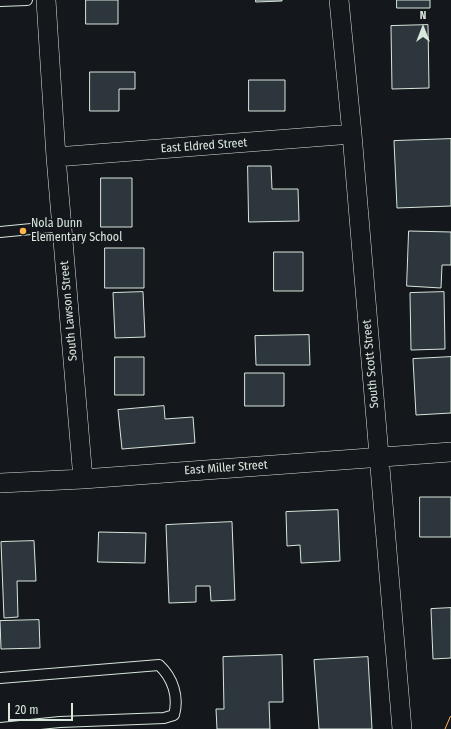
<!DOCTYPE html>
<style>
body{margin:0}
#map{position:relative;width:451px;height:729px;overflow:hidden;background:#14181c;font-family:"Fira Sans Condensed",sans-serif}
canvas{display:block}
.north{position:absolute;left:403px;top:8px;width:40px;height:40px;-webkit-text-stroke:3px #14181c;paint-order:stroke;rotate:0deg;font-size:11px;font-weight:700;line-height:16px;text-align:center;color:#d8e6dc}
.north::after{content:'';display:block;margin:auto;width:14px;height:18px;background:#d8e6dc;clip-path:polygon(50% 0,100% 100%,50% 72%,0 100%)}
.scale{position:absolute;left:8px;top:703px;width:65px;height:18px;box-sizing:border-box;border:2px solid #d8e6dc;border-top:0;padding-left:5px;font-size:12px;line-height:14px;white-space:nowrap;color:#d8e6dc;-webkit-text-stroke:3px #14181c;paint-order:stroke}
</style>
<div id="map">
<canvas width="451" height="729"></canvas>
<div class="north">N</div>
<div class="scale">20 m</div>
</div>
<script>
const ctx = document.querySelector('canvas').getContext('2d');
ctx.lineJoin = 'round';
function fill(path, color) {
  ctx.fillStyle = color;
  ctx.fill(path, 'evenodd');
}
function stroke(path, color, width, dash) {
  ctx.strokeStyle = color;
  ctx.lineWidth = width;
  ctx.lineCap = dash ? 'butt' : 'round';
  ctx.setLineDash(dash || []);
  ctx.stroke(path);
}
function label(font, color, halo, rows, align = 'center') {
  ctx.font = font + ' "Fira Sans Condensed",sans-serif';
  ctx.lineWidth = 3;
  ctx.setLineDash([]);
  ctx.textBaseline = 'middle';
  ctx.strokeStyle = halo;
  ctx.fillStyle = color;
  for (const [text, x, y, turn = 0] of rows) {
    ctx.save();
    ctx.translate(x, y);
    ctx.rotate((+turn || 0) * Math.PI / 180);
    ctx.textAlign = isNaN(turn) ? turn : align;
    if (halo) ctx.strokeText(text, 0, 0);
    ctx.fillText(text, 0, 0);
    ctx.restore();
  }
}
const building = new Path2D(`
 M86,0h32v24h-32z
 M256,0h26v1l-26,1z
 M397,0h33v8h-33z
 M428,25l1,63 -37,1 -1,-63z
 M90,72h45v17h-16v22h-29z
 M249,80h36v31h-36z
 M451,139v67l-54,2 -3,-67z
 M248,166h23l1,23h26l1,32 -50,1z
 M101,178h31v49h-31z
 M409,231l42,1v33h-9l-1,23 -34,-2z
 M105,248h39v40h-39z
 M274,252h29v39h-29z
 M143,292l2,45 -30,1 -2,-45z
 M444,292l1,57 -34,1 -1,-57z
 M309,335l1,30h-54l-1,-29z
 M115,357h29v38h-29z
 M451,357v56l-35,2 -3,-56z
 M245,373h39v33h-39z
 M164,406l1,13 28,-2 2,26 -73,6 -4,-39z
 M420,497h31v40h-31z
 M338,510l2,51 -39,2 -1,-18 -13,1 -1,-34z
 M232,522l3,78 -24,1 -1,-15h-14v16l-27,1 -3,-78z
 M99,532l47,1 -1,30 -47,-1z
 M34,541l2,40h-19l1,36 -14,1 -3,-76z
 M451,608v50l-18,1 -2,-50z
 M39,620l1,28 -39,1 -1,-28z
 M282,655l1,47h-14l1,27h-53l-1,-20h8l-1,-52z
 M368,657l4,72h-53l-5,-69z`);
const lane = new Path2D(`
 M0,1l27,-1
 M0,232l62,-6
 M0,678l159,-13c14,13 20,32 15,50l-10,3 -104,4 -60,6`);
const street = new Path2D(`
 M46,0l10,157 27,322
 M339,0l13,134 50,595
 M56,157l296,-23
 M0,483l83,-4 368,-27`);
const power = new Path2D(`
 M445,729l6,-14`);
const markers = [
 [23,231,4,"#ffb74d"]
];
const streetNames = [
 ["East Eldred Street",204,146,-4],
 ["South Lawson Street",69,311,-95],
 ["South Scott Street",371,364,-95],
 ["East Miller Street",226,468,-4]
];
const poiNames = [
 ["Nola Dunn",31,224],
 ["Elementary School",31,238]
];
fill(building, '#2c363c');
stroke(building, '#d8e6dc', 1);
stroke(lane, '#d8e6dc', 12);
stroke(street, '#d8e6dc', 20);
stroke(lane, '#14181c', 10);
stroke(street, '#14181c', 19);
stroke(power, '#ffb74d', 1, [14, 3, 2, 3]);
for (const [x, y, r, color] of markers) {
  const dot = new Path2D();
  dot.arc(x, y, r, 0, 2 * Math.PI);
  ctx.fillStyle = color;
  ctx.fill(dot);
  stroke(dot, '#14181c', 1.5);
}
label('12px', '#d8e6dc', '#14181c', streetNames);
label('12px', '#d8e6dc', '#14181c', poiNames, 'left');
</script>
